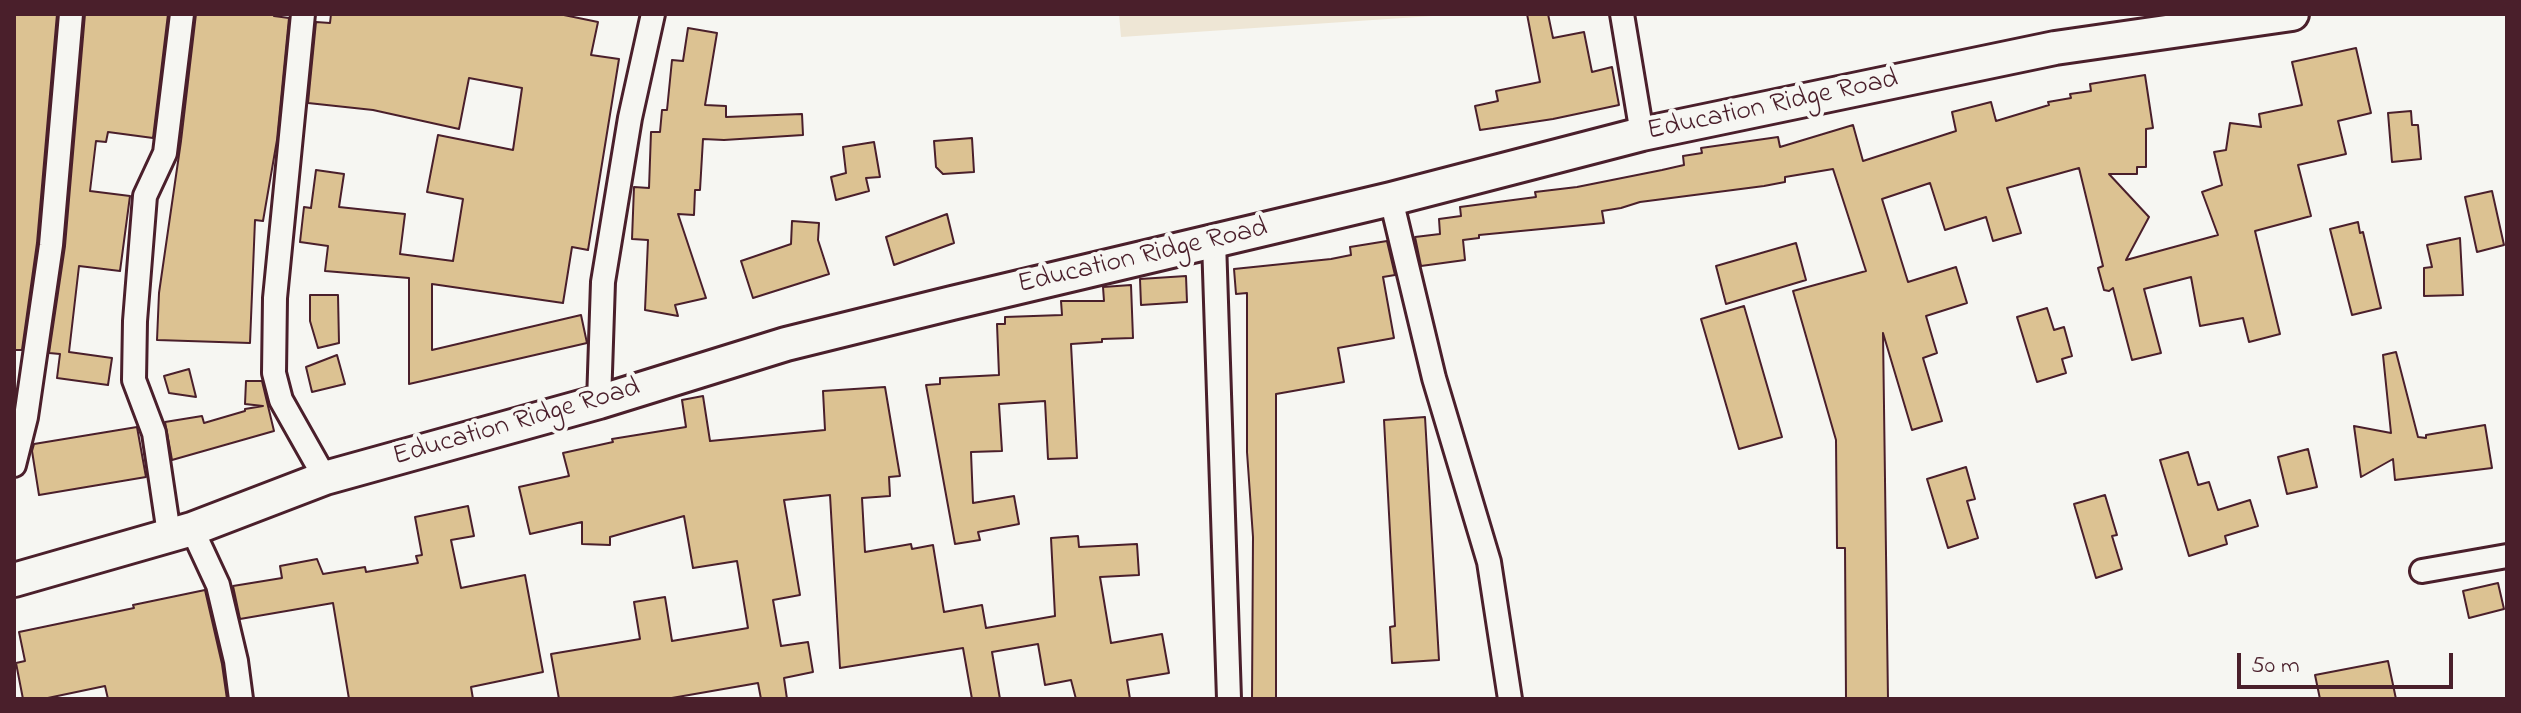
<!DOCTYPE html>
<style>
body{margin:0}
#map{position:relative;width:2521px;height:713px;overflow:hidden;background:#f6f6f2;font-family:"Indie Flower",sans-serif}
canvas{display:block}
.frame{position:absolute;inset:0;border:16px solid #4a1f2b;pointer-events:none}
.scale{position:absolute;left:2237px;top:653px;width:216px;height:36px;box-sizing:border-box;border:4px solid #4a1f2b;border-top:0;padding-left:10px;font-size:24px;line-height:28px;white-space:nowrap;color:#4a1f2b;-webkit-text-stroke:6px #f6f6f2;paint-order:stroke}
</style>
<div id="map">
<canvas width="2521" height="713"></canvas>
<div class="frame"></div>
<div class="scale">50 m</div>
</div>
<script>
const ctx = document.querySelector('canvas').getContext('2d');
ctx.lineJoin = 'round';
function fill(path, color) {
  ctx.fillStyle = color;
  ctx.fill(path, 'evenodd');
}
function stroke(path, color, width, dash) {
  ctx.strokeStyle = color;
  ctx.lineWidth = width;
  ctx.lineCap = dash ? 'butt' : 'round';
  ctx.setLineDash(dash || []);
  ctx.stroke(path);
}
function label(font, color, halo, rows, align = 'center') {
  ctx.font = font + ' "Indie Flower",sans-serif';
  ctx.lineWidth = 8;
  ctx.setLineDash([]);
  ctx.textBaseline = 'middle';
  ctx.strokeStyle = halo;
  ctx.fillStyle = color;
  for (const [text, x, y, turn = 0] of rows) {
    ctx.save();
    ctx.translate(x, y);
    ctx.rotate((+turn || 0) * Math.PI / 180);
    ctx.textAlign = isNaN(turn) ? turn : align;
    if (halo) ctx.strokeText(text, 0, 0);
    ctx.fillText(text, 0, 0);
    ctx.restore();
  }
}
const built = new Path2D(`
 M1119,14h343l-341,23z`);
const building = new Path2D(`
 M14,14h43l-20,229 -15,107h-8z
 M85,14h83l-15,124 -45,-6 -2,10 -10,-1 -6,50 40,5 -10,75 -41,-5 -10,86 43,6 -4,27 -51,-7 3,-24 -11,-1 16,-107z
 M196,14h79l-1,2 15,2 -12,122 -14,81 -8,-1 -5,123 -93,-3 2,-47 22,-152z
 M331,14h228l39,8 -7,33 28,4 -31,191 -16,-3 -9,56 -131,-19v66l149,-35 6,28 -178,41v-106l-84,-7 3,-25 -28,-4 4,-35 7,1 5,-38 28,4 -5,33 66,7 -5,40 53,7 10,-62 -36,-7 11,-57 75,15 9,-62 -53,-10 -10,51 -86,-19 -65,-7 8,-81 14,1z
 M1527,14h21l5,24 31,-6 8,40 20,-5 7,38 -66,14 -73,11 -5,-24 23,-5 -2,-10 44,-9z
 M688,28l29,5 -12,72 21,1v11l76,-3 1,21 -79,5 -21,-1 -3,51h-5l-1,25 -16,-1 28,84 -31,7 3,11 -33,-6 3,-70 -16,-1 2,-52 15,1 2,-56h9l2,-22h5l5,-50 11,1z
 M2356,48l15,65 -33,8 8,33 -48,11 13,51 -56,15 25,103 -31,8 -6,-24 -43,8 -9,-49 -47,12 17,64 -29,7 -19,-72 -4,3 -5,-1 -6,-22 5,-2 -24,-98 -72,20 14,45 -28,8 -7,-24 -41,13 -15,-47 -48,16 26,83 48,-15 11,36 -41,13 11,37 -14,5 19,63 -30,9 -29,-97 5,366h-42l-1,-151h-8l-1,-108 -43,-149 73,-20 -33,-102 -48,8v5l-21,4 -124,16 -19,6 -19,3 2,12 -125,12v3l-16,2 2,20 -44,6 -6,-29 25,-3 -1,-15 22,-3 -1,-9 76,-10 -1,-5 42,-5 85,-17 22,-5 -1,-9 19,-3 -1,-5 77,-11 2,10 73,-22 10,36 93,-30 -4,-19 39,-10 5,19 53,-16 -1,-3 23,-4 -1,-4 21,-3 -1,-7 55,-9 8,53 -7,1v38h-9v7h-28l40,43 -23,43 92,-25 -16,-43 20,-7 -8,-33 12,-2 4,-27 31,4 -2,-13 43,-9 -10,-43z
 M2411,111l1,14h6l3,34 -29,3 -4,-49z
 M972,138l2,34 -31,2 -7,-7 -2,-26z
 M874,142l6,35 -14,1 3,13 -33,9 -5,-23 15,-4 -3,-26z
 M2492,191l12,54 -27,7 -12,-55z
 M947,214l7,29 -60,22 -8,-28z
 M792,221l27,2 -1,17 11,34 -76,24 -12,-37 50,-17z
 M2358,222l2,11 3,-1 18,76 -29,7 -22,-86z
 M2460,238l3,57 -39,1v-28l8,-1 -5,-22z
 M1387,241l8,34 -12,2 11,61 -56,10 6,34 -68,12v305h-24l1,-162 -6,-85v-159l-11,1 -2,-25 97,-10 20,-4 -1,-8z
 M1796,243l10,37 -80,24 -10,-38z
 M1186,276l1,26 -46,3 -1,-26z
 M1131,285l2,53 -31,1v3l-31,2 6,114 -29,1 -3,-58 -46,3 3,47 -31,1 2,51 41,-7 5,28 -41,8 2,8 -25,4 -29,-159 14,-1v-6l59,-3 -2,-51h8v-7l57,-2 -1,-14h43l-1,-14z
 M310,295h28l1,48 -21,5 -8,-27z
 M1744,306l38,131 -43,12 -38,-130z
 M2047,308l7,22 10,-3 8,29 -10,3 4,14 -29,9 -20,-65z
 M2396,352l22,85 8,1v-3l59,-10 7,43 -97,12 -2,-21 -32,18 -7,-51 37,7 -8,-78z
 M337,355l8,29 -33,8 -6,-25z
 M189,369l7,28 -27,-4 -5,-17z
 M246,381h16l12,50 -102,29 -7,-38 37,-6 2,7 41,-12v-2l18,-3 -18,-2z
 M885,387l15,89 -11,1 1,19 -28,2 3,54 46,-8 1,5 21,-4 11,67 38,-7 4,23 69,-12 -4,-78 27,-2 1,11 58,-3 2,31 -39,2 11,66 51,-9 7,39 -42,7 3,19h-54l-5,-19 -26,5 -7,-41 -46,8 8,47h-28l-9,-51 -123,20 -10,-173 -46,5 16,95 -27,5 8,46 27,-4 5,30 -29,6 3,21h-26l-3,-16 -92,16h-107l-8,-45 89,-15 -6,-37 31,-5 7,44 76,-13 -11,-67 -44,7 -9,-52 -74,21v8l-28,-1v-22l-52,12 -11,-47 50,-11 -6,-23 50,-11 -1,-3 74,-12 -4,-27 21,-4 7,45 115,-11 -2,-39z
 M1425,417l14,243 -47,3 -2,-36 5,-1 -11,-206z
 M137,427l9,50 -107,18 -7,-44 2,-7z
 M2308,449l9,38 -30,7 -9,-37z
 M2188,452l10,33 11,-3 9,28 32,-10 8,26 -33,10 2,8 -38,12 -29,-96z
 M1966,467l9,32 -8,2 11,37 -30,10 -21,-69z
 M2105,495l12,40 -5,1 10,33 -26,9 -22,-74z
 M468,506l6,30 -23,4 10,48 64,-13 18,97 -72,15 2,12h-124l-16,-96 -93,16 -7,-33 49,-8 -2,-12 37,-7 6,15 42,-7 1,5 52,-9 -2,-7 6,-1 -7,-38z
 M2498,583l6,26 -35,9 -6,-27z
 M205,590l17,74 5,35h-119l-3,-13 -62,13h-20l-7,-36 9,-2 -6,-29 115,-24 -1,-3z
 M2388,661l8,38h-76l-5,-24z`);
const street = new Path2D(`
 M303,14l-28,284 -1,75 7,27 44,78
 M1622,14l20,120
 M1391,199l43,179 55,184 21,137
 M1214,241l15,458
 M599,402l4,-120 27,-164 23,-104
 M14,465l12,-48 25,-172 20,-231
 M192,529l26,56 18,76 5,38
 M169,534l-15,-101 -20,-53 1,-59 10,-125 20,-43 17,-139
 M2422,571l85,-15`);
const secondary = new Path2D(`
 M14,580l178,-51 133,-51 274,-76 187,-58 166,-41 439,-104 251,-65 413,-86 237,-34`);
const streetNames = [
 ["Education Ridge Road",1773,107,-12],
 ["Education Ridge Road",1143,258,-13],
 ["Education Ridge Road",517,424,-16]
];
fill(built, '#eee6d5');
fill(building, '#dcc292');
stroke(building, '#4a1f2b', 2);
stroke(street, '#4a1f2b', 28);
stroke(secondary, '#4a1f2b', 38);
stroke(street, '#f6f6f2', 22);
stroke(secondary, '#f6f6f2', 32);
label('28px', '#4a1f2b', '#f6f6f2', streetNames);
</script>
